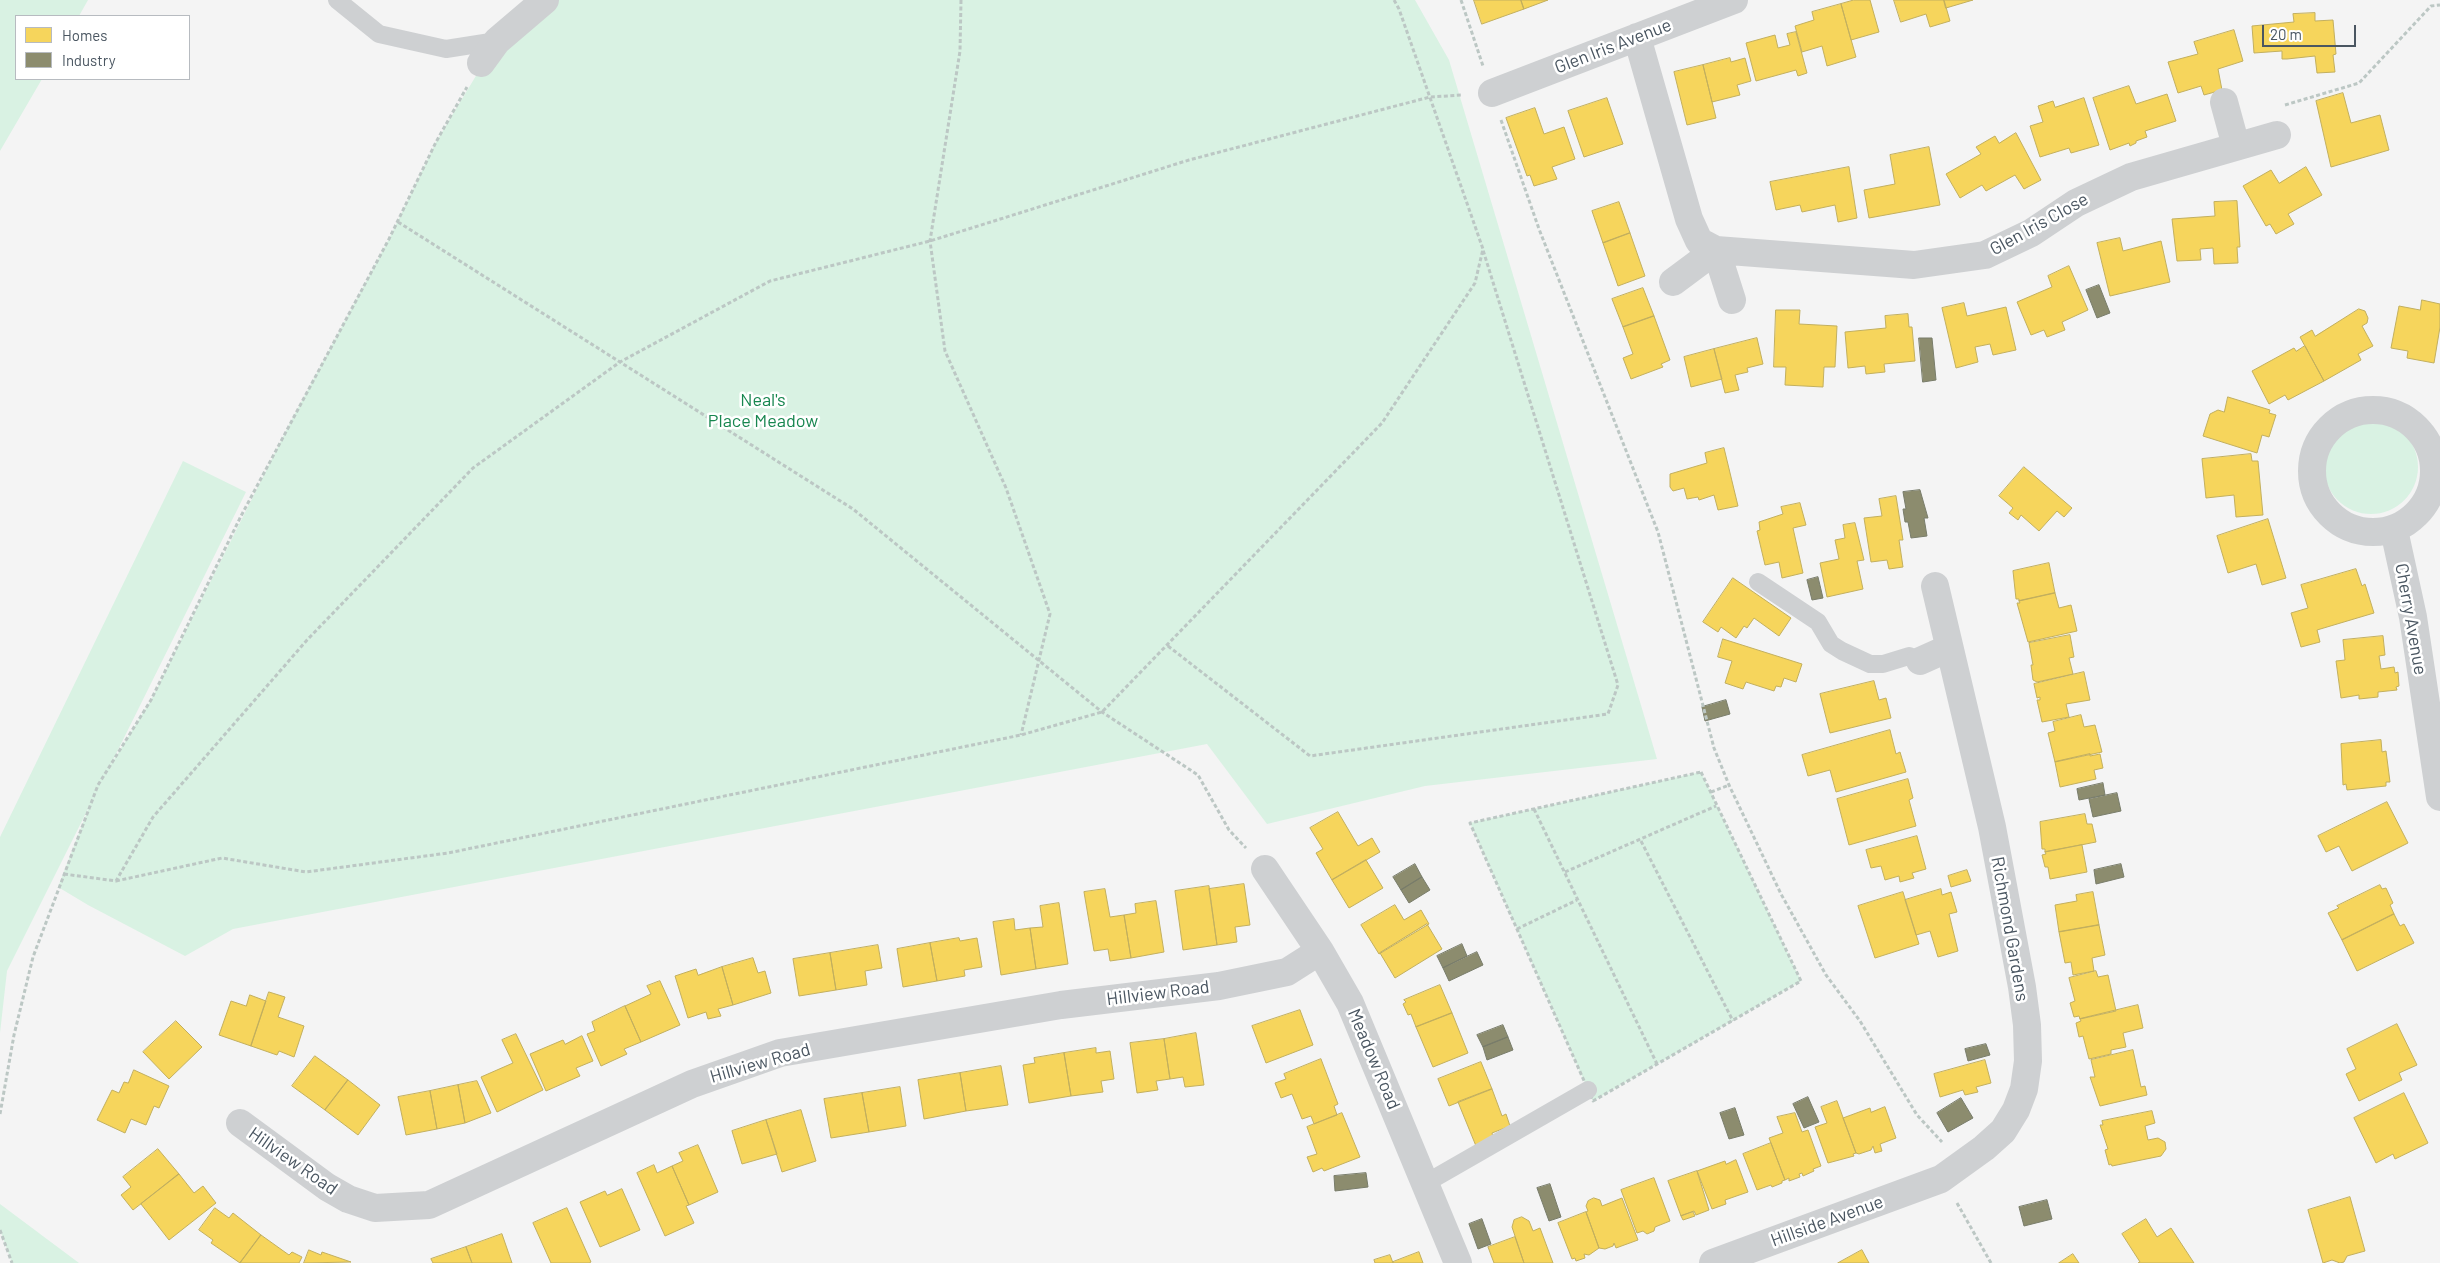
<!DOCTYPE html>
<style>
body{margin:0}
#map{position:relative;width:2440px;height:1263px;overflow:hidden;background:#f4f4f4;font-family:Barlow,sans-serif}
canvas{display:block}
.legend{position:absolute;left:15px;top:15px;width:175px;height:65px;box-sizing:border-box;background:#fff;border:1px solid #b7bbc0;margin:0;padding:6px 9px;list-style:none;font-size:15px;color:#4a5661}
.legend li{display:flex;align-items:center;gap:10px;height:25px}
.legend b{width:25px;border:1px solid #b7bbc0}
.scale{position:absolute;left:2262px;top:25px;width:94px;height:22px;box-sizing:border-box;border:2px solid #4a5661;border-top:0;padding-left:6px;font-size:15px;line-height:18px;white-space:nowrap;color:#4a5661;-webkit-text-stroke:4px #fff;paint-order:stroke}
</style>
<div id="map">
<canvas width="2440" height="1263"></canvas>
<ul class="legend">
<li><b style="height:14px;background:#f6d55c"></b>Homes</li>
<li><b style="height:14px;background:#8c8c6e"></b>Industry</li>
</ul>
<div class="scale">20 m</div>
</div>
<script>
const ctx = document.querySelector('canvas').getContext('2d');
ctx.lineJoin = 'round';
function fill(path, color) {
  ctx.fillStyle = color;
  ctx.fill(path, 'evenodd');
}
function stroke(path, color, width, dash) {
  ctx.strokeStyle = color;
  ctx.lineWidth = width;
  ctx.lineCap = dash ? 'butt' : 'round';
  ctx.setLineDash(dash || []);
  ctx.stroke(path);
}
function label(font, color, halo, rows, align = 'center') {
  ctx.font = font + ' Barlow,sans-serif';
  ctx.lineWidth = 5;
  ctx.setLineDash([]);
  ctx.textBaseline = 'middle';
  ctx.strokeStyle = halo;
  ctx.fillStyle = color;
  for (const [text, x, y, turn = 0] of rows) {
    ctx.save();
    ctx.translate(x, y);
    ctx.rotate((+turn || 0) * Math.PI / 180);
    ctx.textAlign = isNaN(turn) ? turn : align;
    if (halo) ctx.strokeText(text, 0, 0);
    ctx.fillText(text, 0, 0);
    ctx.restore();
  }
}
const green = new Path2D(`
 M0,0h88l-9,16h-63v63h26l-42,72z
 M545,0h870l34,60 208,699 -232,27 -158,38 -60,-80 -974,185 -48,27 -97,-51 -30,-18 32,-82 -83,166 -7,62v-196l183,-376 63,31 -136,274 41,-66 139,-277 99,-184 47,-97 61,-101z
 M2324 467a47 47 0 1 1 94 0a47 47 0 1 1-94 0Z
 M1701,772l100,209 -208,120 -123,-278z
 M0,1204l79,59h-67l-12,-33z`);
const homes = new Path2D(`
 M1474,0h47l3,9 -42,15z
 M1521,0h27l-24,9z
 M1854,0h16l9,32 -28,8 -10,-36z
 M1894,0h50l6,21 -20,6 -4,-13 -25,8z
 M1944,0h29l-27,8z
 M1841,4l15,53 -29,9 -5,-20 -20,6 -7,-26 19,-6 -2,-8z
 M2315,13v8l18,-1 3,34 -3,1 2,17 -18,1 -2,-17 -28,3h-5v-8l-28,2 -2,-27 42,-4 -1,-8z
 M2234,30l9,31 -25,8 4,21 -18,5 -3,-9 -23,7 -10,-31 30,-8 -4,-12z
 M1796,32l11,41 -9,3 -2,-6 -40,11 -10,-38 29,-8 3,13 12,-3 -3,-11z
 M1730,58l1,4 14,-4 6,23 -14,4 3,10 -28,7 -9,-37z
 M1703,65l13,53 -29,7 -13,-53z
 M2129,86l7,18 31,-10 9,27 -31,10 2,6 -11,4v2l-6,3 -1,-3 -19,7 -17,-52z
 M2343,93l8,30 29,-8 9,35 -58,17 -15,-66z
 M1607,98l16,46 -39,13 -16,-46z
 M2084,98l15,47 -28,8 -2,-5 -29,9 -10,-31 13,-4 -5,-16 15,-5 2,6z
 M1535,108l9,26 20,-7 11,32 -23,8 5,12 -23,7 -4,-11 -3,1 -21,-58z
 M2016,133l25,47 -17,9 -9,-14 -29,16 -4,-6 -22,13 -14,-24 35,-20 -5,-7 19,-11 4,7z
 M1929,147l11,58 -71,13 -5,-28 31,-6 -5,-29z
 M1849,167l8,51 -19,4 -3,-17 -33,7 -2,-7 -24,5 -6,-28z
 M2306,167l16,28 -34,19 6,10 -18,10 -6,-10 -4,2 -23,-40 28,-16 8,13z
 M2237,201l3,46h-3l1,16 -24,1 -1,-16 -13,1 1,11 -24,1 -5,-42 43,-3 -1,-14z
 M1619,202l11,31 -27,10 -11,-32z
 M1630,233l15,43 -27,10 -15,-43z
 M2120,238l3,13 38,-10 9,41 -60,14 -13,-53z
 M2069,266l19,44 -26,12 3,8 -18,7 -3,-7 -13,5 -14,-33 35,-15 -4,-11z
 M1643,288l11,28 -31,11 -11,-28z
 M2422,300l18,4v23l-6,36 -27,-5 1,-7 -17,-3 8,-42 21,4z
 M1964,303l3,13 39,-9 10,43 -23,5 -3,-11 -15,3 3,15 -22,6 -14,-60z
 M2359,309l6,2 3,7 -1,5 -5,3 11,20 -15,8 3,6 -37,21 -24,-44 12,-7 3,6z
 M1776,310h24l-1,14 38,2 -2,41h-11l-1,20 -38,-2 1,-18h-12z
 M1908,314l1,13h3l3,34 -31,3 1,8 -19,2 -1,-8 -17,2 -3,-36 41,-4 -1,-12z
 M1654,316l16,44 -9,4 2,3 -32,12 -8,-21 10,-4 -10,-27z
 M1757,338l6,26 -16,4 1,4 -13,3 4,15 -14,3 -11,-44z
 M2305,346l19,35 -36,19 -3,-5 -16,9 -17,-33 42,-23 2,3z
 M1714,349l8,30 -31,8 -7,-30z
 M2228,397l42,13 -1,3 7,2 -7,22 -7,-2 -5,18 -54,-17 7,-22 8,-4 6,2z
 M1724,448l14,58 -20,4 -4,-15 -15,5 -1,-3 -11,2 -3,-11 -11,3 -3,-4v-13l37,-11 -2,-10z
 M2251,454l1,7h6l5,54 -27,2 -2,-22 -28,3 -4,-39z
 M2024,467l48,41 -8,9 -7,-6 -18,20 -18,-16 -3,5 -9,-7 4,-5 -14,-12z
 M1896,496l7,44h-4l4,27 -14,2 -2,-9 -16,2 -7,-44 18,-2 -3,-17z
 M1800,503l6,22 -13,3 10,45 -21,5 -3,-16 -14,3 -8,-34 3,-1 -1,-8 24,-8 -2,-7z
 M2268,519l18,59 -24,7 -6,-21 -28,9 -11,-37z
 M1855,523l9,37 -7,1 6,28 -36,8 -7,-34 19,-4 -4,-19 10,-2 -2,-13z
 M2049,563l6,30 -36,8v-2h-3l-3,-28z
 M2356,569l6,17 3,-2 9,29 -57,17 3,12 -19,5 -10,-34 17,-5 -7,-23z
 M1733,578l58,40 -12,18 -25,-18 -7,10 -3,-2 -8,12 -15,-11 -3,5 -15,-10z
 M2055,593l4,15 12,-3 6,26 -49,11 -11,-39h3l-1,-2z
 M2070,635l4,22 -5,1 4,16 -36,8 -4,-2 -2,-15h2l-4,-22z
 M2383,636l2,19 -6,1 2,13 13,-2 1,6 3,-1 1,14 -3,1 1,3 -19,2v5l-19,2v-4l-18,3 -5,-37 9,-1 -2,-20z
 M1723,639l79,25 -6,18 -12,-4 -3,9 -5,-1 -2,5 -28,-9 -3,7 -18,-6 7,-22 -14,-4z
 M2084,672l6,28 -24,4 3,13 -27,5 -5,-22h3v-3l-3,1 -3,-14z
 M1874,681l5,19 7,-2 5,20 -61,15 -10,-39z
 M2081,715l3,12 11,-2 7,27 -47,10 -7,-29 7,-2 -2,-9z
 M1890,730l6,24 4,-2 6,20 -70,20 -6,-22 -22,6 -6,-21z
 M2381,740l1,12 4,-1 4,31h-4v4l-39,4 -1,-6 -3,1 -2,-41z
 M2090,754v2l10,-2 3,14 -9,2 2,9 -36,8 -5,-25z
 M1908,779l5,19 -4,2 7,26 -67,19 -12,-46z
 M2387,802l21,41 -56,28 -13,-25 -13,6 -8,-16z
 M1338,812l20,34 14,-8 8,14 -48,28 -16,-27 7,-4 -13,-21z
 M2085,814l2,10h5l4,18 -51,10v-3h-3l-2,-27z
 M1917,836l9,33 -14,4 2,5 -14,4 -1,-6 -14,4 -4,-14 -10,2 -5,-18z
 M2082,845l5,27 -37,7 -2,-12h-3l-3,-12 4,-1 -1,-2z
 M1366,860l17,28 -34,20 -17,-28z
 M1967,870l4,11 -20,6 -3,-11z
 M1244,884l6,41 -15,2 2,15 -20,3 -8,-56z
 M2380,885l2,4 4,-1 7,15 -3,2 4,9 -52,26 -14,-27 11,-5 -2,-2z
 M1209,886l8,59 -34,5 -8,-59z
 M1105,889l5,28 14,-2 7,43 -21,3 -2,-12 -14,2 -10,-59z
 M1941,889l1,6 9,-3 6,20 -8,2 9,37 -20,6 -8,-26 -14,4 -11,-35z
 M1903,892l16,52 -44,14 -17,-52z
 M2093,892l6,33 -40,7 -4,-27 22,-4 -1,-6z
 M1156,901l8,51 -33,6 -7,-43 12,-2 -1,-9z
 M1059,903l9,61 -32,5 -6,-41 13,-1 -3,-21z
 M1395,905l9,15 17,-10 8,14 -50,30 -18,-29z
 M2394,914l6,12 4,-2 10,19 -57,28 -15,-31z
 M1014,919l1,11 15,-2 6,41 -35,6 -8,-53z
 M1427,924l15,25 -47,29 -15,-25z
 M2099,925l6,30 -13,3 2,13 -21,4 -2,-13 -6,1 -6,-31z
 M959,938l1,3 17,-3 5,29 -18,3 1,6 -28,5 -7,-38z
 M930,943l7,38 -34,6 -6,-38z
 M878,945l4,23 -17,3 2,14 -31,5 -6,-37z
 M830,953l6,37 -37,6 -6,-37z
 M753,958l5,15 7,-2 6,22 -38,12 -11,-38z
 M722,967l11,38 -15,4 3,7 -13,3 -2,-7 -18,6 -13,-42 21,-7 2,6z
 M2096,971l2,6 10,-2 8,36 -36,8 -1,-3 -5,1 -4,-14 5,-2 -6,-23z
 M660,981l20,44 -39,17 -16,-36 26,-12 -4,-8z
 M1440,985l12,28 -36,14 -5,-13 -3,1 -5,-11 3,-2 -2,-2z
 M269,992l16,5 -7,20 26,9 -10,31 -15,-6 -2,4 -26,-9z
 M250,995l16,6 -15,45 -32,-11 12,-34 15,5z
 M2138,1005l5,23 -20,5 3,14 -15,3v4l-22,5 -6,-23 -4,1 -3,-14 5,-2 -1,-2z
 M625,1006l16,36 -17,7 3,5 -26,12 -14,-32 8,-3 -3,-9z
 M1300,1010l13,35 -47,18 -14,-37z
 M1452,1013l16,40 -35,14 -17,-40z
 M176,1021l26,26 -33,32 -26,-27z
 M2397,1024l20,41 -18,8 3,7 -43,21 -13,-27 10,-5 -9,-20z
 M1196,1033l8,52 -19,2 -2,-10 -13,2 -6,-40z
 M516,1034l27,56 -46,22 -16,-35 32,-14 -11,-23z
 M582,1036l11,25 -17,7 4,8 -34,15 -16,-37 33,-14 2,4z
 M1164,1039l6,40 -14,2 2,9 -21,3 -7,-50z
 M1096,1048v5l14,-2 4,28 -13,2 2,11 -32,4 -7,-43z
 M2133,1050l8,37 4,-1 2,9 -47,11 -10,-29h5l-4,-17z
 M1064,1053l7,43 -42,7 -6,-38 12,-2 -1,-5z
 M315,1056l33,24 -23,30 -33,-24z
 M1321,1059l17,45 -4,2 3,9 -23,9 -3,-8 -9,3 -10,-25 -11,4 -6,-15 11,-4 -2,-5z
 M1985,1060l6,23 -15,4 2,5 -13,3 -2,-5 -23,7 -6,-23z
 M1481,1062l11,27 -43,17 -11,-27z
 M1001,1066l7,39 -42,6 -6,-38z
 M134,1070l35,16 -10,22 -5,-2 -8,19 -15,-6 -6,14 -28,-13 15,-30 7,3 5,-11 4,1z
 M960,1073l6,38 -42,8 -6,-39z
 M348,1080l32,25 -22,30 -33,-25z
 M477,1081l14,32 -26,10 -7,-38z
 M458,1085l7,38 -28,6 -7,-38z
 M900,1087l6,39 -37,6 -7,-39z
 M1492,1089l10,27 4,-2 4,12 -18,7 1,4 -17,9 -18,-44z
 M430,1091l7,38 -31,6 -8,-38z
 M862,1093l7,39 -38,6 -7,-39z
 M2404,1093l24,50 -33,16 -2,-5 -17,9 -22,-45z
 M1837,1101l19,52 -3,1 1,2 -26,7 -13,-36 12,-4 -6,-16z
 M1885,1107l11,31 -16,6 2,7 -7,2 -2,-7 -2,4 -12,4 -3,-1 -13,-35 27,-10 1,4z
 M801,1110l15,51 -34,11 -16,-52z
 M2152,1111l3,12 -10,3 3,14 10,-2 7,4 1,7 -5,7 -49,10 -1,-2 -2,1 -4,-15 3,-1 -8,-24h3l-1,-4z
 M1342,1113l18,44 -36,14 -2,-3 -9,4 -6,-15 10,-3 -10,-27z
 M1795,1113l7,19 6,-2 13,36 -8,3 1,2 -11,5 -1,-3 -3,1 1,3 -11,4v-3l-4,2 -16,-42 14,-5 -6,-16z
 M766,1120l11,34 -35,10 -10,-33z
 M1771,1143l14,37 -3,1v2l-10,4 -1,-2 -14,5 -14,-36z
 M698,1145l20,47 -29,13 -17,-39 11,-5 -4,-8z
 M158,1149l21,25 -46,36 -12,-15 10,-8 -8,-10z
 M1736,1160l12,32 -23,8 1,4 -14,5 -15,-38 28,-10 1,3z
 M654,1165l3,8 15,-7 17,39 -3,1 8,17 -29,13 -28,-63z
 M1697,1171l12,39 -13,5 -2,-4 -13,5 -13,-35z
 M179,1174l15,19 9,-7 13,17 -47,37 -28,-36z
 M1654,1178l16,43 -15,6 -1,4 -7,3 -4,-3 -6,2 -16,-43z
 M622,1189l18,41 -40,17 -20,-45 25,-11 2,4z
 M2350,1197l15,54 -18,5 -3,6 -4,1 -8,-3 -9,3 -15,-53z
 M1594,1198l6,2 2,6 20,-8 16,42 -22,8 -2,-5 -1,3 -8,3 -6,-1 -13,-36 2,-1 -2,-5 2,-5z
 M215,1208l14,10 4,-5 28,22 -21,28 -29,-20 2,-3 -14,-10z
 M567,1208l24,54 -2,1h-38l-18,-40z
 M1586,1212l13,36 -10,7 -5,-1 1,4 -9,3 -1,-3 -3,1 -14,-36z
 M1693,1212l2,4 -12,4 -2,-4z
 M1522,1217l7,4 4,10 7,-3 13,35h-29l-12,-36 2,-7z
 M2146,1219l11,18 14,-9 23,35h-56l2,-1 -18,-28z
 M502,1234l10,29h-40l-6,-16z
 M261,1235l28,20 3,-3 10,5 -3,6h-59z
 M1515,1237l9,26h-30l-6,-16z
 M466,1247l6,16h-39l-2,-4z
 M309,1250l12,5 1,-3 29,10 -47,1z
 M1862,1250l7,13h-31z
 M1419,1252l4,11h-30v-1z
 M2073,1254l6,9h-20z
 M1390,1255l3,8h-18l-1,-3z`);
const industry = new Path2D(`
 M2099,285l11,28 -13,5 -11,-28z
 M1919,338h13l4,42 -13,2z
 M1920,490l8,28h-4l3,18 -16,2 -3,-16h-3l-2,-13h3l-3,-17z
 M1818,577l5,21 -11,2 -5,-20z
 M1726,700l4,14 -25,7 -3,-14z
 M2103,783l2,12 -26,5 -2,-11z
 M2117,793l4,18 -28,6 -4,-18z
 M1415,864l7,13 -21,13 -8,-13z
 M2121,864l3,13 -28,7 -2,-14z
 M1422,877l8,13 -21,13 -8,-13z
 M1462,944l5,12 -24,12 -6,-12z
 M1477,952l6,13 -34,16 -6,-13z
 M1503,1025l5,12 -25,10 -6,-12z
 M1508,1037l5,13 -26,10 -4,-13z
 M1986,1044l4,11 -22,6 -3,-12z
 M1808,1097l11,25 -15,6 -11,-24z
 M1961,1098l12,20 -25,14 -11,-19z
 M1735,1108l9,27 -15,4 -9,-26z
 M1366,1173l2,14 -33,4 -1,-15z
 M1550,1184l11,33 -12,4 -12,-33z
 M2047,1200l5,19 -28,7 -5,-19z
 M1482,1219l9,25 -13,5 -9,-25z`);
const path = new Path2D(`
 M961,0l-1,51 -30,190 15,110 61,137 44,126 -29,121
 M1461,0l22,66
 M2285,105l74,-22 72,-77 9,-1
 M1501,120l38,109 119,303 56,216 15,37 52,109 45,81 34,46 57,94 25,27
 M398,222l455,287 249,203 96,63 31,55 17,18
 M1168,646l142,110 298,-42 10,-29 -135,-435
 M1701,772l100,209 -208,120 -123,-278z
 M1711,792l18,-7
 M1534,809l123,255
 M1641,841l92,180
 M1565,872l151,-66
 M64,874l52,7 37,-64 154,-177 166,-172 147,-106 150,-81 160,-40 259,-81 241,-63 32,-2
 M116,881l106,-23 84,14 142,-19 573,-118 81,-23 280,-289 93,-140 8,-34 -84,-240 -5,-9
 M1517,929l60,-29
 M0,1114l14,-79 19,-78 65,-172 53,-85 90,-184 148,-277 47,-97 31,-55
 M1957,1203l34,60
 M0,1230l12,33`);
const service = new Path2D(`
 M337,0l42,34 67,15 51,-8
 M1758,582l60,40 13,22 11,7 28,13h13l26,-8 11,5
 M1426,1183l162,-93`);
const minor = new Path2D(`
 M1637,37l52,182 10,22 17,9 198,15 71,-10 46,-22 45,-30 55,-26 146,-42
 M481,63l16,-22 48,-41
 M1492,93l242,-93
 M2224,102l12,44
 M1673,282l43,-32 16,50
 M2312 471a61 61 0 1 1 122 0a61 61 0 1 1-122 0Z
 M2394,530l19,87 27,180
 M1920,661l29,-13
 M1265,869l55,82 30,52 108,260
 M240,1123l87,64 21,12 27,9 54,-3 263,-121 88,-31 281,-48 158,-19 68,-14 33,-21
 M1713,1263l228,-84 43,-31 19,-17 13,-21 8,-21 4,-28 -1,-36 -5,-38 -30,-160 -57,-241`);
const streetNames = [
 ["Glen Iris Avenue",1613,46,-21],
 ["Glen Iris Close",2039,224,-29],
 ["Cherry Avenue",2411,619,80],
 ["Richmond Gardens",2010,929,80],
 ["Hillview Road",1158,993,-7],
 ["Meadow Road",1374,1059,67],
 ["Hillview Road",760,1063,-16],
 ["Hillview Road",293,1161,35],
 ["Hillside Avenue",1827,1221,-20]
];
const parkNames = [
 ["Neal's",763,400],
 ["Place Meadow",763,421]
];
fill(green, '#d9f2e3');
fill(homes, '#f6d55c');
stroke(homes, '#c2af5e', 1);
fill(industry, '#8c8c6e');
stroke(industry, '#787c6a', 1);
stroke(path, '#bcc7c4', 3, [4, 2.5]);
stroke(service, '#ced0d2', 18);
stroke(minor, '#ced0d2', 28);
label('18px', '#4a5661', '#fff', streetNames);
label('18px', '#17864f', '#fff', parkNames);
</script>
